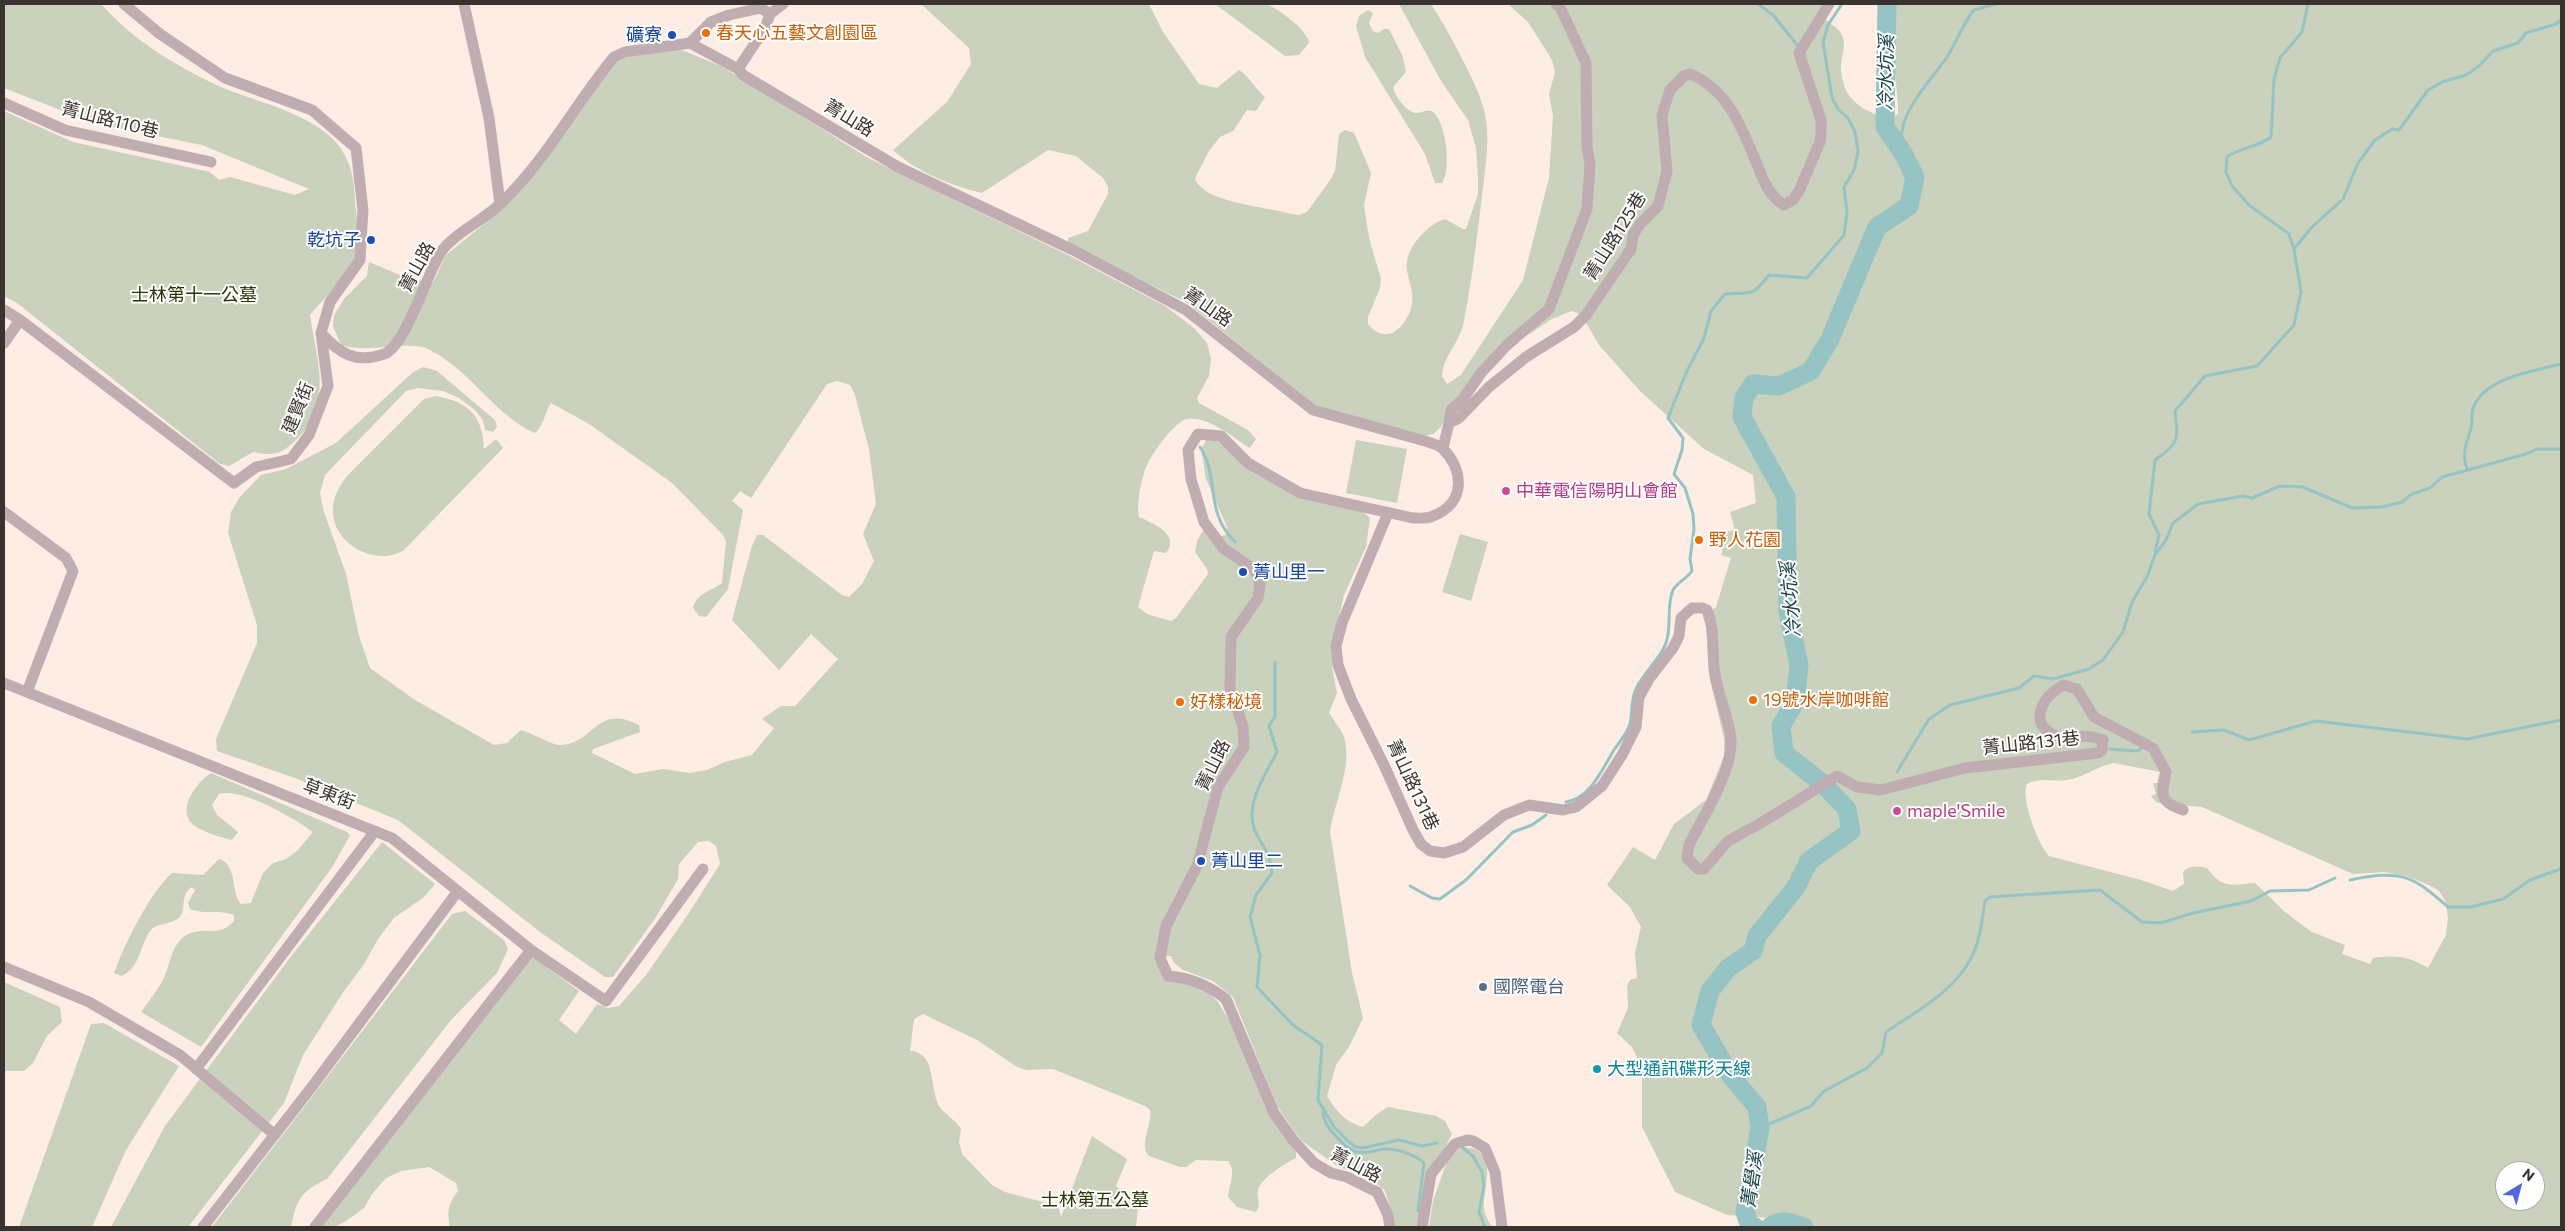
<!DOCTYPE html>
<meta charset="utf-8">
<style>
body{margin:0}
#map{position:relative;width:2565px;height:1231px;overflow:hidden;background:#fdede4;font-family:Commissioner,sans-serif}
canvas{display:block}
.frame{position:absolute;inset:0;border:5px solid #3a322e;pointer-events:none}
.north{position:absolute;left:2495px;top:1161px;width:50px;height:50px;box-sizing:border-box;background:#fefefe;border:1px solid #b0acab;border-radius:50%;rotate:37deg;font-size:14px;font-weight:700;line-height:20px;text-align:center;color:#3a322e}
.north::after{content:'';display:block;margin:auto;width:18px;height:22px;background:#5167dc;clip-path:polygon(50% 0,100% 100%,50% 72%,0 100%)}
</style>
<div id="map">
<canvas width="2565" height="1231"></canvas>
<div class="frame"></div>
<div class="north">N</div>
</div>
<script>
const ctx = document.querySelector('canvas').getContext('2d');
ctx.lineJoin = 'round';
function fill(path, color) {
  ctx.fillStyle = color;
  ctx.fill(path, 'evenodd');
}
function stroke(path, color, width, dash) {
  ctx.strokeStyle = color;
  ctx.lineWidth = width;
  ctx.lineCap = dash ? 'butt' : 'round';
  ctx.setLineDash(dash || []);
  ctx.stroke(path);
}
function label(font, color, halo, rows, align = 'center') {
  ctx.font = font + ' Commissioner,"Noto Sans TC",sans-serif';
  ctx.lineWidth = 4;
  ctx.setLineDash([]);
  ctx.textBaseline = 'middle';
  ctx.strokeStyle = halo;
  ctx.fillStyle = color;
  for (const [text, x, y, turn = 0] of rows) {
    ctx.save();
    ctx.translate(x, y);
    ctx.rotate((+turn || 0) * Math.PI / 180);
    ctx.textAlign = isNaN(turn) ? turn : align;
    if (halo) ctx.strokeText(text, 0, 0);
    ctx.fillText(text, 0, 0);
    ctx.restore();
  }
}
const green = new Path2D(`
 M4,4h97c33,37 75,62 120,83 39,17 110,29 127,75 5,11 6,24 7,37 1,15 4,30 3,45 -2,26 -32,52 -48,71 7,47 24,90 -15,126 -15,14 -22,15 -42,11l-24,14 -9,-2 -203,-161 -13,-7v-185l69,31 137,30 9,8 11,-3 65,18 14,-6 -107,-44 -106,-21 -92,-36z
 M921,4h228l14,28 36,52 18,4 22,-18c11,7 16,19 26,27l-9,14 -9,-1 -14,21 -13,6 -11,14 -14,27c7,25 74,29 96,36l8,1 8,-3 24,-33 4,-8 4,-37 6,-4 9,3 17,40 -7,32 5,33 12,41 -1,9 -12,29v7c5,6 11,11 20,10 5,0 12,-6 15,-10 22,-30 -2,-45 5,-67 4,-15 22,-34 37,-38l18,10h3l12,-35v-16l-2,-30 -8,-28 -27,-39 -42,-77h32c16,25 45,77 53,105 7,28 1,59 -2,87 -5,42 -10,84 -18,125 -3,20 -21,35 -22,55l5,8 14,-9 62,-95 26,-102 4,-62 -4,-22 6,-22 -3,-12 -24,-38 -20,-18h320l-5,10c3,10 13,11 18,19 6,10 1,22 0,31 -1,33 20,49 50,54l7,-4v-8l-9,-102h672v1223h-745l-16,-7 -73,-5 -52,-23 -33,-65v-60l-10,-20 -15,-14 11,-25 -1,-22 3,-6 7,-2 -2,-25 6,-26 -11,-20 -23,-22 26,-38 22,13 19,-36 32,-24 18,-44v-18l-15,-63 -3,-49 -3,-9 13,-10 15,-49 -10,-3 3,-11v-12l11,-2 -5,-18 26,-9 -3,-28 -49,-26 -64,-58 -41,-46 -11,-19 -10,-13 -7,-2 -21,9 -19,13 -30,13 -53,67 -7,14 -8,7 -9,2 -108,-30 -130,-104 -101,-49 -17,-11v-4l20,-7 20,-37v-7l-5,-9 -27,-22 -28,-6 -66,43c-32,-8 -65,-21 -89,-43l54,-48 24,-38 -2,-16zM2114,763l46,9 -3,11h-4l3,11 -5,2 6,7 45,4 151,67 31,-2 22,4 23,9 10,6 6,9 3,18 -2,17 -18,33c-20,-12 -32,-13 -55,-10l-3,6 -28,-10 3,-9 -33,-13 -27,-20 -30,-29c-24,2 -33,6 -48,-15 -9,-2 -18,-3 -24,4l1,12 -11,7 -32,-11 -92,-24c-11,-11 -29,-59 -22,-72 13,-7 25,-2 39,-4 15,-1 31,-14 48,-17zM2505,1171h30v30h-30z
 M1215,4c15,0 35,-4 50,0 12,3 44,27 44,39l-10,12 -14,1z
 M1368,10l5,3 -4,10 4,8 5,2 6,-4h5l14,28 3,15 -13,15c2,9 13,25 23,26 6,0 10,-4 16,-2 14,10 20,58 10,72h-7l-10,-29 -60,-97 -9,-31 3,-10z
 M679,49l42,17 149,93 200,97 95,50 29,22 13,15 4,16 -2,17 -12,22 2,5 49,27 8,9 -6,9c-19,-11 -39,-31 -62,-29 -13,1 -37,36 -42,48 -5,14 -10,36 -7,50 14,6 42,18 27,36l-12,-2 -16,56 9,7 24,7 5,-3 32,-44 -1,-5 -12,-17 2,-11 7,-12 9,-2 8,9 5,-1 1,-8 -21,-48 -5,-30 6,-10 8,1 10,5 31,27 105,38 9,8 -4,29 -22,48 -12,51v21l5,26 -8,20c5,8 14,18 16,27 6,30 -10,61 -15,91l22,142 11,45 -13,27 -14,20 -9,31c10,16 18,26 36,31l14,-13 11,-7 48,9 9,5 7,13c-16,31 -29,59 -36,93h-20l-11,-36 -11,-10 -37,-15 -35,-25 -9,-11 -17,-26 -43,-107 -20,-16 -30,-11 -10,-8 -2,-6h-4l-6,15 44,18 13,13 11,18 44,100 23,32v6c-10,5 -36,21 -38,32 -2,9 4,13 -2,22l-19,-5 -9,-10c1,-12 9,-26 0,-36l-32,-1 -10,7h-6l-31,-11c-11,-11 4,-32 1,-46l-5,-4 -92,-37 -26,1 -10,-3 -40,-27 -54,-26 -9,5 -4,32c27,1 19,37 29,55 6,9 16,13 22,23l-2,13 3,12 30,31 13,7 53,14 3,11 31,-81 35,23 -11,27 22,20 -2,21h-686c-3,-16 -2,-23 8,-36l-2,-8 -27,-16 -28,4 -15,7 -14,16 -8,14 -18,13 -12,6h-14l209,-269h5l45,33 -20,29 17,14 21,-30 11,4 11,-2 27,-31 43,-62 31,-49 -4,-18 -7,-5 -11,1 -19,22 -1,15 -22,38 -43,60h-8l-65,-45 -142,-112 -103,-42 -78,-27 -1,-12 41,-96v-18l-29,-92 3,-21 8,-14 22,-23 25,-6 50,-26 76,-70 11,-6 14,4 58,49 2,7 -4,5 -8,-2 -2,-10 -8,-10 -16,-12 -16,-7 -25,-3 -12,3 -81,84 -5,18 3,16 23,65 13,62 11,32 45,32 79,45 13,-2 14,-13c11,3 32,16 40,15 34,-2 35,-42 78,-20l1,7 -47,17 -1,4 43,21 28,-5 26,4 18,-3 18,-8 27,-7 22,-27 -12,-9 19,-13h14l43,-47 -27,-25 -32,36 -47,-50 20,-74 5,-11h6l79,60 7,2 13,-13 12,-23 -11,-27 13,-30 -7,-55 -14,-54 -5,-10 -13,-4 -10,3 -76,114 -11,-7 -8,10 11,9 -15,79 -22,28 -7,-1 -6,-8c4,-15 18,-17 29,-25l4,-41 -3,-7 -51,-52 -83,-59 -38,-21c-6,9 -8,24 -16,30 -39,-16 -64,-63 -107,-84 -20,-9 -60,5 -87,-4l-8,-19 1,-11 10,-16 23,-23 2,-14 38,16 26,5 12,-27 57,-47 113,-146 10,-5z
 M436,396c33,6 47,20 48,53l12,-10 7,9 -99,102c-28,18 -74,-7 -71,-42 0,-12 7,-22 13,-31l78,-78z
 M1356,440l51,9 -10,54 -51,-10z
 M1460,534l28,8 -17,59 -29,-9z
 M211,773l136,59 3,3 -17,31 -132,181 -60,-35c7,-10 16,-21 22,-32 7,-14 8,-35 22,-44 18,-12 32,4 49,-15v-6c-14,-6 -29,0 -44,-6l-2,-6 7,-13 -3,-3c-12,8 -6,19 -11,28 -7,11 -23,6 -31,16 -11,16 -9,35 -28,45l-8,-3c11,-30 35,-79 58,-100l31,2 16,-16c19,6 11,32 22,45l10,-1 12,-30 10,-10 13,-4 12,-9 15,-18c-19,-14 -72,-45 -94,-38l-7,11 5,10 21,17 -6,8c-10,-2 -39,-11 -43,-20 -9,-17 10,-39 22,-47z
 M382,842l53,42 -11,13 -30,21 -16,21 -14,25 -22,30 -39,61 -19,48 -96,124h-77l54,-101 124,-167z
 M465,911l39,29 4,9 -11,24 -46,47 -124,159c-27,13 -30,20 -36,48h-79l240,-313z
 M4,982l56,25 2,15 -15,14 -14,27 -9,8h-20z
 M104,1023l75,43 -53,84 -34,77h-73l72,-203z
 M1461,1147c44,1 18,44 24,66 1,5 5,10 7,14h-63l4,-26 14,-40z`);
const stream = new Path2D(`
 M1758,4l15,11 25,31
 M1903,153c-10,-37 25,-68 44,-96 10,-15 15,-33 27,-47l21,-6
 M2294,249l-5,-15 -40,-29 -17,-19 -6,-14 1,-15c13,-10 30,-9 44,-20l3,-58 6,-21 22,-26 6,-28
 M1200,447c20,30 4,65 35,95
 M2467,469c-6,-16 0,-26 4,-41 2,-7 0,-14 2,-20 12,-31 61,-37 88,-44
 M2155,552l4,-17 -10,-21 6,-54c25,-17 23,-21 20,-49l30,-35 52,-10 37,-41 7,-33 -7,-43 17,-21 32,-29 15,-36 17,-23 17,-11 7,1 29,-40 14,-8 24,-7 13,-9 14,-15 25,-8 8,-10 30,-9 5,-4
 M1275,662v54l-6,10 8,26c-12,23 -33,53 -22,79 9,19 14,18 17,42l-16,22 -6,22 10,38 -3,32 36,38 29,20 -4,55 16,27 14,14 8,6 7,1 36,-8 23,6 15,-3
 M2192,732l32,-2 25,10 67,-19 151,18 94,-19
 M2110,749l27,2 5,-3
 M1897,772l32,-53 21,-14 69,-17 15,-12 19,3 36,-10 14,-9 20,-28 9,-30 15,-25 8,-22 11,-15 7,-17 25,-19 45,-8 9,2 28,-12 23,1 49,21 30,-1 20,-5 10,-8 18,-6 12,-11 84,-23 11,-5h24
 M1566,802c25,-4 36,-33 48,-52 5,-8 13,-16 16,-26 3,-12 0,-25 7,-37 7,-15 25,-30 29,-44 6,-17 0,-37 7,-53 4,-7 14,-12 19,-19l-2,-12 4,-30 -1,-15 -8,-26 -11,-14 8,-24 1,-12 -15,-20 18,-45 18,-35 7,-27 14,-17c28,-3 24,6 44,-19l38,3 37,-43 3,-22 -3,-26 10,-17 4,-18 -3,-20 -7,-14 -10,-9 -6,-11 -9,-56 5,-17 14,-21
 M2350,880c50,-10 61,-6 98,27h23l32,-8 27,-19 31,-11
 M1410,886l22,12 8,1 26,-19 47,-48 19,-7 14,-10
 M1323,1110c0,10 4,16 11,24 6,7 12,14 20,17 11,4 20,-1 31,-2 12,-1 30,6 39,14l-6,48
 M1760,1128l51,-22 13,-15 43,-23 15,-15 4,-21c31,-21 72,-43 87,-78 8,-17 9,-35 12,-53l5,-4 110,-7 42,32 19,1 32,-10 58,-12 19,-10 39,-1 26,-12
 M1463,1148l10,8 9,16 2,14 -5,26 6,15`);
const river = new Path2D(`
 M1755,1227l-6,-3 -4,-12 15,-84 -3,-21 -26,-31 -30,-51 9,-34 18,-23 25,-17 4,-15 39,-49 13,-26 42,-30 -4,-22 -25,-26 -38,-30 -3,-27 14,-24 4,-37 -11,-53 -2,-115 -44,-80 2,-19 9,-14 26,2 32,-15 19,-32 47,-112 32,-21 6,-29 -12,-24 -18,-26 2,-123
 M1770,1227c11,-9 22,-4 34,0`);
const minor = new Path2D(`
 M464,4l25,114 11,86
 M690,43l21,-21 18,-7 32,-7 9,6
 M738,69l27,-41 5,-14 13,-10
 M4,103l61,27 146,32
 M4,310l16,10 214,163 22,-16 35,-8 18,-24 19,-49 -7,-53 9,-31 30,-42 3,-50 -7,-62 -44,-38 -87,-32 -65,-44 -36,-30
 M321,333c19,21 35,31 63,21 22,-8 43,-81 57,-102 12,-18 43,-32 59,-48 46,-43 74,-99 114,-147l11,-5 65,-9 48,26 5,6 155,92 175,83 113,60 127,100 112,31c5,2 15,4 18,8 22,22 22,55 -10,67 -5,3 -14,2 -20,2l-113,-25 -52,-30 -27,-27 -23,-2 -10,16 3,29 13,43 19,26 32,22 5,16 -2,12 -27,39 -1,52 13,37 1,21 -26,40 -21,79 -31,60 -6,32 8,18c23,2 40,9 58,23l48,114 19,27 21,23 17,10 16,4 30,15 11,23 2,12
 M4,343l16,-23
 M1449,423l2,-13 12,-11 18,-26 26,-28 42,-36 38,-100 3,-45 -3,-17 -1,-84 -26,-56 -4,-3
 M1443,448l6,-25 10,-5 30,-31 37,-30 48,-30 12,-12 45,-66 2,-14 7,-11 18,-18 9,-35 -5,-55 3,-11 5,-15 14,-14 6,-2c38,15 52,55 67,90 6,16 12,32 27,41l9,-5 6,-9 21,-49 1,-10v-12l-22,-67 30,-49
 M4,512l62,46 7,13 -46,121
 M1388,513l-46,110 -6,23 2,19 13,34 33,66 29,65 8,14 9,7 14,2 19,-6 41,-32 25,-10 34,5 13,-3 26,-21 20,-31 14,-28 3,-30 10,-18 24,-31 6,-12 2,-18 11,-10h10l5,2c9,23 4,41 8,64 3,22 14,44 16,66 2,31 -29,78 -42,105l-2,13 11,11h6l24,-28 33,-18 76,-47 20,11 24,3 84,-22 133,-15 4,-3 1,-10c-4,-1 -8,-3 -11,-3 -17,-3 -29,5 -45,-6 -5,-4 -8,-10 -7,-17 3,-15 11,-21 23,-29l14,4 17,28 59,31 13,24c-5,23 -7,30 17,38
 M4,683l388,155 139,112 75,51 97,-132
 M4,967l85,35 91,53 95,80
 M196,1069l179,-238
 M203,1227l108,-139 147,-197
 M315,1227l216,-277
 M1422,1227l9,-53 24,-30 12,-4 6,1 12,7 10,24 7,55`);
const markers = [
 [706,33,5,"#e8710a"],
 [672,35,5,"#1a4fb4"],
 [371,240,5,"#1a4fb4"],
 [1506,491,5,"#d1479c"],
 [1699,540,5,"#e8710a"],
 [1243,572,5,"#1a4fb4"],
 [1753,700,5,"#e8710a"],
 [1180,702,5,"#e8710a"],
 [1897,811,5,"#d1479c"],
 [1201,861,5,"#1a4fb4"],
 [1483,987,5,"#5c6f8a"],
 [1597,1069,5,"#0f9aa8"]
];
const foodNames = [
 ["春天心五藝文創園區",716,33],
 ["野人花園",1709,540],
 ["19號水岸咖啡館",1763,700],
 ["好樣秘境",1190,702]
];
const transitNames = [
 ["礦寮",662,35],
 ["乾坑子",361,240],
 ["菁山里一",1253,572,"left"],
 ["菁山里二",1211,861,"left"]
];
const streetNames = [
 ["菁山路",849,118,31],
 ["菁山路110巷",110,120,14],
 ["菁山路125巷",1615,236,-58],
 ["菁山路",417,267,-61],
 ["菁山路",1208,307,35],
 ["建賢街",298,408,-68],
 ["菁山路131巷",2031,743,-6],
 ["菁山路",1213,765,-64],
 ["菁山路131巷",1413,785,65],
 ["草東街",329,794,21],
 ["菁山路",1356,1165,27]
];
const parkNames = [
 ["士林第十一公墓",194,295],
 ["士林第五公墓",1095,1200]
];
const hotelNames = [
 ["中華電信陽明山會館",1516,491],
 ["maple'Smile",1907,811]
];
const serviceNames = [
 ["國際電台",1493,987]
];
const cultureNames = [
 ["大型通訊碟形天線",1607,1069]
];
const waterNames = [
 ["冷水坑溪",1886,73,-89],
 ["冷水坑溪",1791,600,-95],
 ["菁礐溪",1752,1180,-82]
];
fill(green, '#cad1bc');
stroke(stream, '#96c4c4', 3);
stroke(river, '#96c4c4', 19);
stroke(minor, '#c0adb2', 11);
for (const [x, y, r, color] of markers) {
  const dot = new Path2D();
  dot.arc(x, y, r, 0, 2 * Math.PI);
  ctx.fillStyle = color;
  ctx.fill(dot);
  stroke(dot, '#fefefe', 2);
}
label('18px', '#c56008', '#fefefe', foodNames, 'left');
label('18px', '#164399', '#fefefe', transitNames, 'right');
label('18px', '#3a322e', '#fefefe', streetNames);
label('18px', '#283600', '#fefefe', parkNames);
label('18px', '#b23c85', '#fefefe', hotelNames, 'left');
label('18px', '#4e5e75', '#fefefe', serviceNames, 'left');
label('18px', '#0d838f', '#fefefe', cultureNames, 'left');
label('italic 19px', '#1a4546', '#fefefe', waterNames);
</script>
